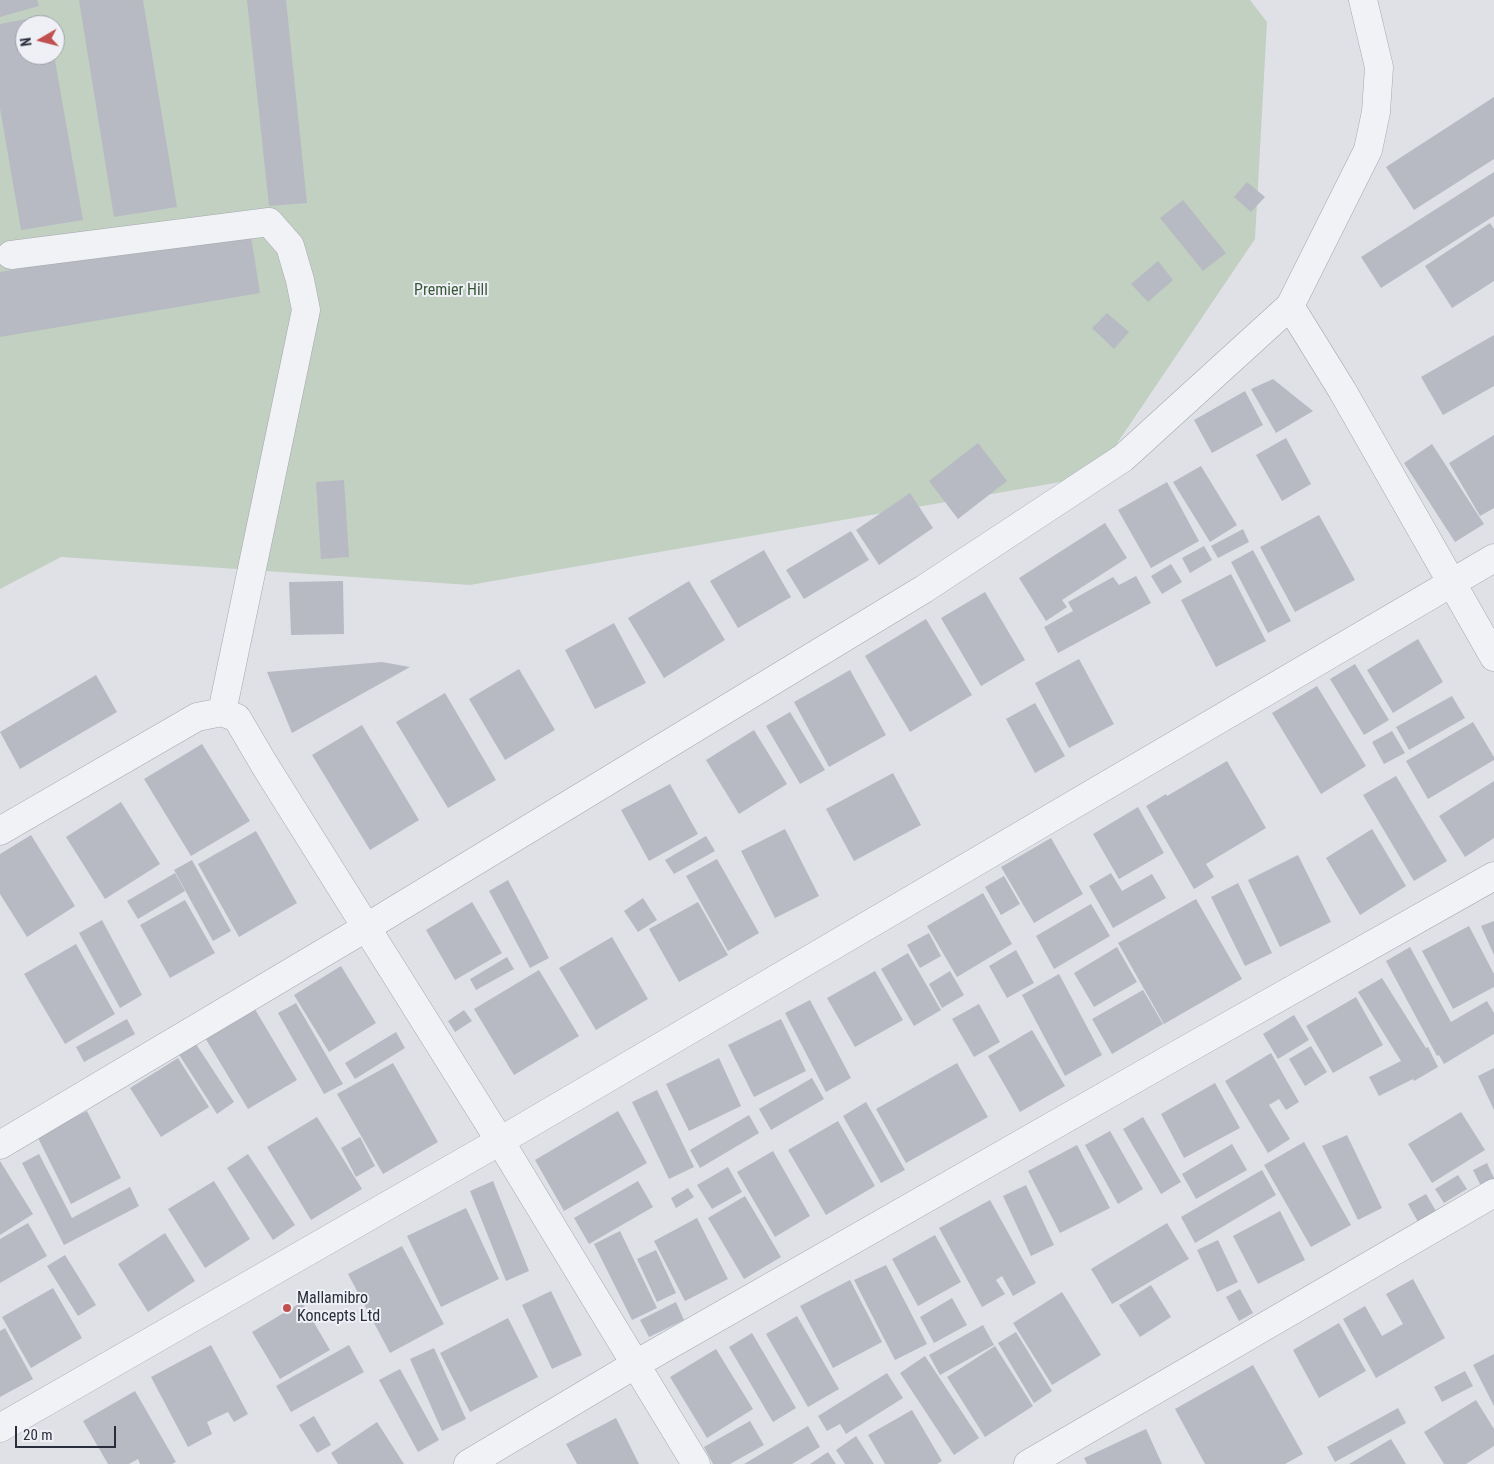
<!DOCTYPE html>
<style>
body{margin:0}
#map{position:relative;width:1494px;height:1464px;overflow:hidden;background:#dfe1e7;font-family:"Roboto Condensed",sans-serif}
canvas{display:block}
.north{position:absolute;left:15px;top:15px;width:50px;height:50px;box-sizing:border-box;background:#eef0f5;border:1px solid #a0a2ab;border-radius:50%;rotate:262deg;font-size:14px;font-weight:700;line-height:20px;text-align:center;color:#2a2d3c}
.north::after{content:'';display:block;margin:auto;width:18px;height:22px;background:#c05150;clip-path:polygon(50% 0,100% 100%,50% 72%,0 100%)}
.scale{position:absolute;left:15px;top:1426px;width:101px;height:22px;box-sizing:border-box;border:2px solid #2a2d3c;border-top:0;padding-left:6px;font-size:15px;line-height:18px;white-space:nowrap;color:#2a2d3c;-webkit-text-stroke:4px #eef0f5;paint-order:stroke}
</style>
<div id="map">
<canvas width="1494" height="1464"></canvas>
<div class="north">N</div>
<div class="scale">20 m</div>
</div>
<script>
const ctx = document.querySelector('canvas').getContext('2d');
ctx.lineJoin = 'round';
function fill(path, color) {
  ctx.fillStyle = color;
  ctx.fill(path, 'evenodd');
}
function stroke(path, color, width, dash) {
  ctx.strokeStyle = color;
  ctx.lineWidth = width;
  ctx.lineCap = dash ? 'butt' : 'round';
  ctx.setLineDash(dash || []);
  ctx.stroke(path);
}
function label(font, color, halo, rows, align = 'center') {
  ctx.font = font + ' "Roboto Condensed",sans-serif';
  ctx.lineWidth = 4;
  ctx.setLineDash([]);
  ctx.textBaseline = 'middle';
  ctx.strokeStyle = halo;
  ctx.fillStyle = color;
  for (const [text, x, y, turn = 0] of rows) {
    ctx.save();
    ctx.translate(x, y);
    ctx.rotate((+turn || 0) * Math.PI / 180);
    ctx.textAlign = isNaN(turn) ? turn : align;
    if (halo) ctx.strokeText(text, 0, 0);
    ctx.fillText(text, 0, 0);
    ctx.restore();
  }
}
const green = new Path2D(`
 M0,0h1250l17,22 -12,217 -160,237 -625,109 -409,-28 -61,32zM25,25h30v30h-30z`);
const building = new Path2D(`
 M0,0h37l2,6 -39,11z
 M79,0h64l34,207 -63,10z
 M247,0h39l21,203 -38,3z
 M47,15l2,10h-24v30h29l29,165 -62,10 -21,-122v-84z
 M1494,97v62l-80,51 -28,-43z
 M1494,172v44l-113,72 -20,-31z
 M1247,182l18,15 -14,15 -17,-15z
 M1183,200l43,53 -23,18 -43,-53z
 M1490,223l4,6v52l-42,27 -27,-42z
 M250,230l10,63 -260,44v-65z
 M1158,261l15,19 -25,22 -17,-18z
 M1107,313l22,19 -15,17 -22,-21z
 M1494,335v51l-51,29 -22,-38z
 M1273,379l40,32 -37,22 -25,-44z
 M1245,391l18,34 -51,28 -18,-33z
 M1494,435v73l-14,8 -31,-53z
 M1286,438l25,46 -29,17 -26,-46z
 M978,443l29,38 -49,38 -29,-38z
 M1432,444l52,80 -29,18 -51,-79z
 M1201,466l36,59 -27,17 -37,-60z
 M344,480l5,77 -28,2 -5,-77z
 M1167,482l32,59 -48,27 -33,-58z
 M910,493l23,35 -54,37 -23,-35z
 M1319,515l36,65 -60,32 -35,-65z
 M1105,523l22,35 -65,42 5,7 -21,14 -27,-43z
 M1243,529l6,13 -31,16 -7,-12z
 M851,531l18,29 -65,39 -18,-29z
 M1204,546l8,14 -22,13 -8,-15z
 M764,550l27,47 -53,31 -28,-47z
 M1253,550l38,71 -23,12 -37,-71z
 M1171,564l11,18 -20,12 -11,-18z
 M1231,574l35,67 -50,26 -35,-67z
 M1136,576l15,27 -93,50 -14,-26 29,-16 -5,-9 45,-25 6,8z
 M343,581l1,53 -53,1 -2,-53z
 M689,581l36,59 -61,38 -36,-60z
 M985,592l40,68 -44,26 -40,-68z
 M926,619l46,76 -62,37 -45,-76z
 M614,623l32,60 -51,26 -30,-59z
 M1418,639l25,43 -50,31 -26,-43z
 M1079,659l35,65 -45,24 -34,-65z
 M382,662l28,5 -118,66 -25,-61z
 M1355,664l34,56 -25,15 -34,-56z
 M519,669l36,61 -50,30 -36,-61z
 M850,670l36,65 -57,32 -35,-65z
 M96,675l21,37 -97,57 -20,-37z
 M1317,686l49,80 -45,28 -49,-81z
 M445,693l51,87 -48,28 -52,-86z
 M1452,696l13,22 -56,32 -13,-23z
 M1035,703l30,53 -30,17 -29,-54z
 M790,712l35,58 -25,14 -34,-58z
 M1473,722l21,35v3l-66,39 -22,-38z
 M362,725l57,95 -49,30 -58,-95z
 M754,730l33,54 -48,30 -33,-54z
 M1392,731l13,22 -21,11 -12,-22z
 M202,744l48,77 -59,35 -47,-77z
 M1227,761l39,67 -60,36 8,13 -20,12 -48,-83 20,-12 1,2z
 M893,773l28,52 -67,36 -28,-52z
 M1396,776l51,85 -33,20 -51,-86z
 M1494,781v57l-29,19 -26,-41z
 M670,784l28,50 -49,27 -28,-51z
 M121,802l39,62 -55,35 -39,-62z
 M1138,807l26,46 -45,26 -26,-45z
 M785,829l34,67 -44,22 -34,-67z
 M1372,829l34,57 -46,29 -34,-57z
 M256,831l41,72 -58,34 -41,-73z
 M31,835l44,71 -48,31 -27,-43v-40z
 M706,836l9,15 -41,23 -9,-14z
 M1051,838l32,56 -49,29 -33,-56z
 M1298,855l33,67 -51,25 -32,-67z
 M717,859l42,74 -31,18 -42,-75z
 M192,860l39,71 -18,10 -39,-71z
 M175,873l10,18 -47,28 -11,-18z
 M1111,873l11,18 30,-17 14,24 -53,30 -24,-42z
 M1004,876l16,28 -19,11 -16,-28z
 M508,880l41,78 -19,10 -41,-77z
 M1238,883l34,70 -27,13 -34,-69z
 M983,893l29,51 -55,33 -30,-51z
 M643,898l14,22 -19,12 -14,-21z
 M1196,899l46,80 -78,45 -46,-81z
 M185,900l30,53 -45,25 -30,-53z
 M472,902l30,51 -47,27 -29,-50z
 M698,902l30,53 -49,27 -30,-53z
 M1091,904l19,32 -56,33 -18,-33z
 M102,920l40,75 -22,13 -41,-75z
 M1494,921v34l-13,-29z
 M1469,926l25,48v13l-41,22 -31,-58z
 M929,933l12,23 -21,12 -13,-23z
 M612,937l36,62 -52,31 -37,-62z
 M76,944l39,70 -50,30 -41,-70z
 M1117,947l20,35 -43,25 -20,-34z
 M1410,947l41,75 36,-21 7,12v21l-50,30 -5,-9 -2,1 -51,-95z
 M1016,950l18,33 -27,15 -18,-32z
 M908,953l33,57 -27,16 -33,-57z
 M507,957l7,12 -38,21 -6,-11z
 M341,966l35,57 -47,29 -35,-57z
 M539,970l40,66 -65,39 -40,-66z
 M875,971l28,49 -48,27 -28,-49z
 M950,971l14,24 -22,13 -13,-24z
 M1059,974l43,81 -37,21 -43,-81z
 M1382,978l44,70 2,-1 10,20 -24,14 -1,-2 -34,17 -10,-19 32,-16 -43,-69z
 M1143,990l20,34 -51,30 -20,-35z
 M1356,997l27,48 -50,28 -27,-47z
 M810,1000l41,78 -25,14 -41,-79z
 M296,1003l47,81 -19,10 -46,-81z
 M979,1004l21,38 -26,15 -22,-38z
 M253,1006l44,74 -49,29 -44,-73z
 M464,1010l8,11 -17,11 -7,-11z
 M1294,1015l15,25 -31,19 -15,-25z
 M127,1019l8,15 -51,28 -8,-15z
 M781,1019l25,52 -52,26 -26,-52z
 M1032,1030l33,56 -45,26 -32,-56z
 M396,1032l9,16 -50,31 -10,-16z
 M194,1041l40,61 -17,12 -39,-61z
 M1311,1046l16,26 -22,14 -16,-27z
 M1271,1053l28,49 -13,8 -7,-11 -10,6 21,34 -22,14 -43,-72z
 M178,1058l31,49 -48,30 -31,-49z
 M719,1058l22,48 -52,25 -23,-47z
 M393,1063l45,79 -55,32 -46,-80z
 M957,1063l31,54 -82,46 -30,-54z
 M1494,1068v42l-16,-34z
 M812,1078l12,21 -53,31 -12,-21z
 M1215,1083l25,45 -56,30 -23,-44z
 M657,1090l37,77 -25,12 -37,-77z
 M866,1102l39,68 -24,13 -38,-67z
 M87,1111l34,67 -50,26 -34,-68z
 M618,1111l29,52 -83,48 -29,-51z
 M1461,1112l24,38 -53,33 -24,-39z
 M749,1115l10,18 -59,35 -10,-18z
 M317,1117l45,72 -51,31 -44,-73z
 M1143,1117l38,65 -20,12 -38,-65z
 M838,1121l37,65 -49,29 -38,-65z
 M1110,1131l33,58 -25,15 -33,-59z
 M1347,1135l35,73 -24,12 -36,-74z
 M360,1137l15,29 -19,11 -15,-29z
 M1304,1142l47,83 -40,22 -47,-82z
 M1232,1144l15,26 -51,29 -14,-25z
 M1077,1145l33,63 -50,25 -32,-62z
 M773,1151l37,65 -35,21 -38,-65z
 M39,1154l33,64 58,-31 9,19 -75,39 -42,-82z
 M248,1154l47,71 -22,15 -46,-72z
 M0,1161l33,53 -33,21z
 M1487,1163l7,15v6l-11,6 -10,-20z
 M728,1167l14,25 -30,17 -15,-24z
 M1262,1170l14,25 -81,48 -14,-26z
 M1458,1175l9,14 -23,14 -9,-14z
 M214,1181l36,58 -45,29 -37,-59z
 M493,1181l36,90 -23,10 -36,-90z
 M638,1181l15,26 -64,37 -15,-26z
 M1026,1185l28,60 -23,11 -28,-60z
 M688,1188l6,9 -18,11 -5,-10z
 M1426,1194l10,17 -18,11 -10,-18z
 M745,1196l36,61 -37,22 -36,-61z
 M990,1200l46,83 -23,13 -11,-20 -6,4 9,14 -23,13 -43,-79z
 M466,1208l33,71 -58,28 -34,-71z
 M1280,1211l25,49 -47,24 -25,-48z
 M697,1218l31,61 -43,22 -31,-60z
 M28,1223l19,33 -47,27v-44z
 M1167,1223l22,36 -77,45 -21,-35z
 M620,1231l37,77 -25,12 -38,-76z
 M165,1233l30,48 -47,31 -30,-48z
 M935,1235l26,47 -43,24 -26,-47z
 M1218,1240l20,42 -21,10 -20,-42z
 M402,1246l42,78 -54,29 -42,-79z
 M656,1250l20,43 -19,9 -20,-43z
 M65,1255l31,50 -18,11 -31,-50z
 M886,1265l41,79 -32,16 -41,-80z
 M1413,1279l32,59 -69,40 -33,-59 22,-13 17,30 21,-12 -17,-30z
 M850,1280l32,62 -49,26 -33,-62z
 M1151,1285l20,32 -31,20 -21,-32z
 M53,1288l29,50 -51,30 -29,-51z
 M1240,1289l13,24 -14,8 -13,-24z
 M551,1291l31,64 -30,14 -30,-64z
 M1062,1292l39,63 -49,30 -39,-62z
 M952,1298l15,27 -33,18 -14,-26z
 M302,1302l28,48 -50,29 -28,-47z
 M676,1302l8,18 -35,17 -9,-17z
 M797,1316l42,73 -31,18 -42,-73z
 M508,1318l30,59 -68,35 -30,-59z
 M1339,1323l27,48 -47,27 -26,-48z
 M983,1325l11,20 -54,30 -11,-20z
 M5,1328l28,51 -33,18v-66z
 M1016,1332l36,59 -18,12 -36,-60z
 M752,1333l44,75 -23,14 -44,-75z
 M211,1345l37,69 -14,8 -6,-10 -21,10 5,12 -24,13 -37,-70z
 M349,1345l15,27 -73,40 -15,-26z
 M995,1346l38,60 -48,31 -38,-60z
 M434,1348l32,71 -24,12 -32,-72z
 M716,1349l37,60 -46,29 -37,-61z
 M1494,1354v52l-21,-41z
 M925,1356l54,82 -25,17 -54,-82z
 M1253,1365l50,89 -18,10h-80l-30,-55z
 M400,1369l39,71 -21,12 -39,-72z
 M1465,1371l8,15 -31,16 -8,-15z
 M887,1373l16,25 -57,36 -6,-10 -13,7 -9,-15z
 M135,1391l41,71 -4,2h-32l-2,-5 -9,5h-21l-25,-43z
 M1476,1400l18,29v17l-28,18h-22l-20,-32z
 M1398,1408l8,15 -71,39 -8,-15z
 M912,1410l30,51 -5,3h-52l-17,-29z
 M314,1416l17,29 -14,8 -18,-28z
 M616,1418l23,46h-62l-11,-20z
 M750,1421l14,24 -34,19h-17l-9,-17z
 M377,1422l27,42h-66l-7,-11z
 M808,1426l12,21 -28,17h-48z
 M1146,1429l16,35h-75l-3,-6z
 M856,1436l18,28h-29l-9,-14z
 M1391,1439l15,25h-57z
 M828,1452l8,12h-26z`);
const minor = new Path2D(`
 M11,255l258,-33 21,24 10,34 6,30 -84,402
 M1290,306l52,84 152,267
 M0,831l197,-114 25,-5 15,6 27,46 236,377 196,323
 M0,1145l367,-218 557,-338 199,-131 167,-152 78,-156 8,-38 3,-45 -16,-67
 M0,1428l500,-287 994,-583
 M468,1464l168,-100 539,-308 319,-180
 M1028,1464l466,-271`);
const markers = [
 [287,1308,5,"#c05150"]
];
const parkNames = [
 ["Premier Hill",451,291]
];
const poiNames = [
 ["Mallamibro",297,1299],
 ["Koncepts Ltd",297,1317]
];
fill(green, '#c2d0c1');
fill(building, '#b7bac3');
stroke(minor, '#a5a7b0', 29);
stroke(minor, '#f1f2f6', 28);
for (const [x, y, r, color] of markers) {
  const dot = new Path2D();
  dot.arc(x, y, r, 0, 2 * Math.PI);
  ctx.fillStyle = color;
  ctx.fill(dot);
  stroke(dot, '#eef0f5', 2);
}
label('16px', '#395738', '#eef0f5', parkNames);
label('16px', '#2a2d3c', '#eef0f5', poiNames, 'left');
</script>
